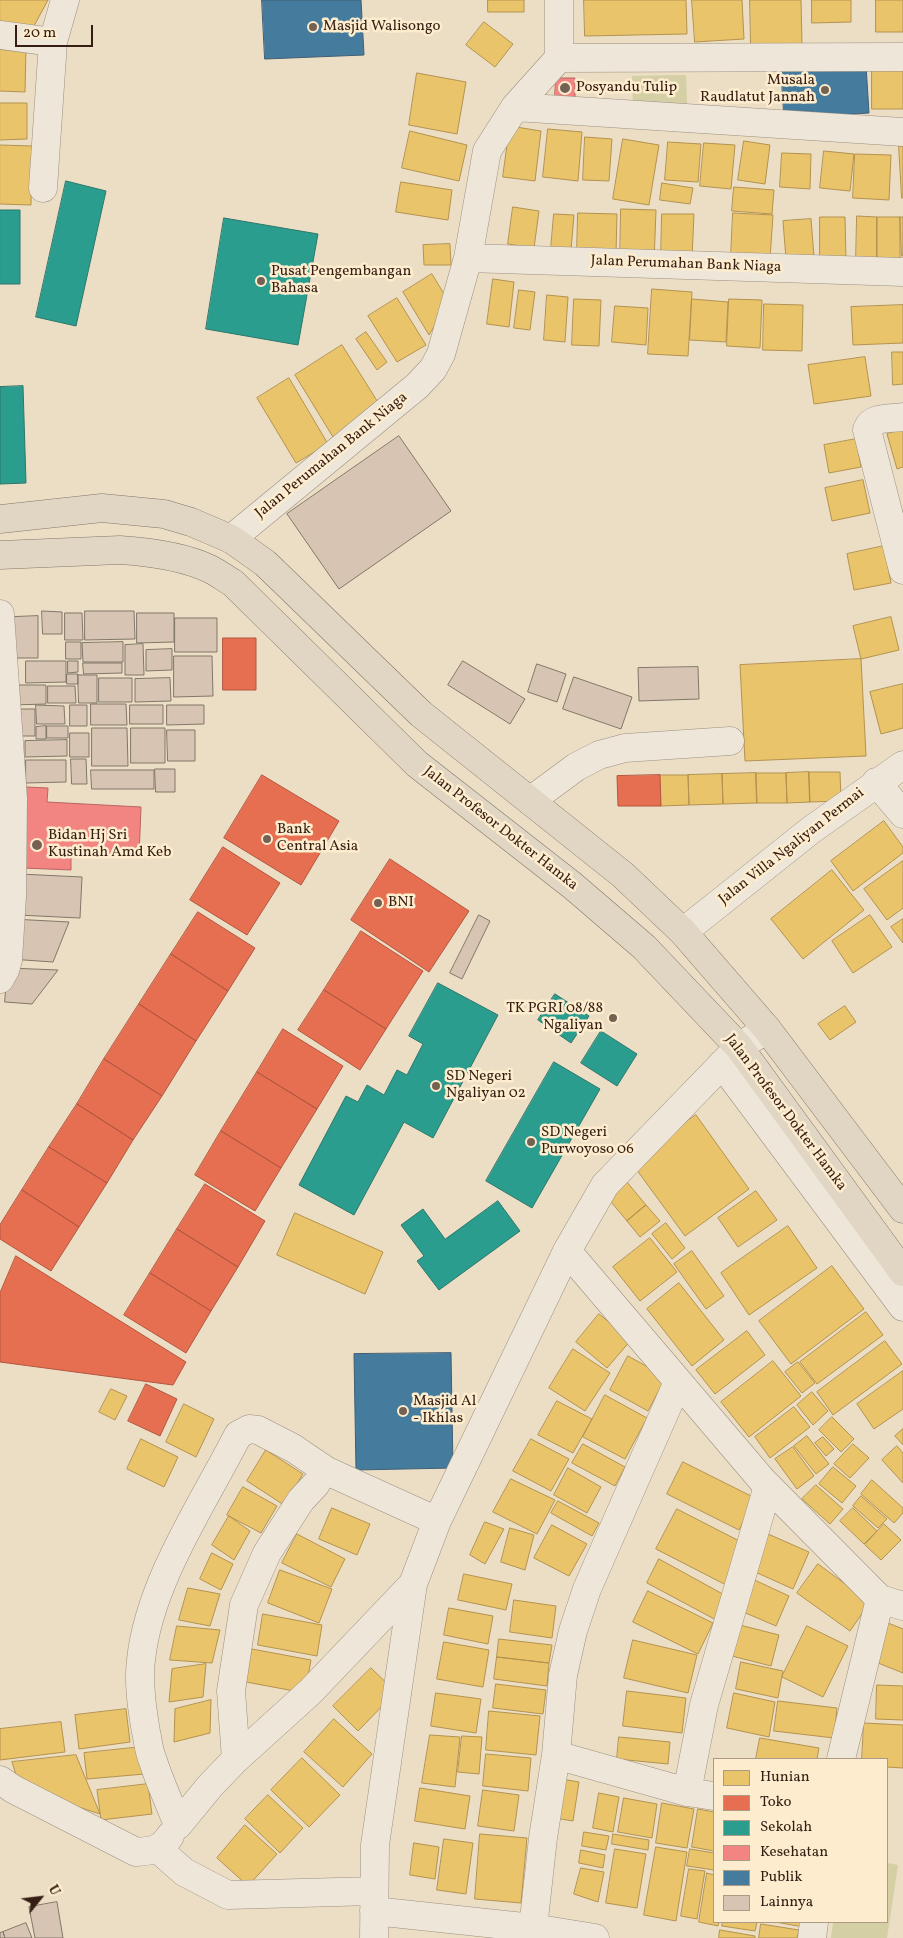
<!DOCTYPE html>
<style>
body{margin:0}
#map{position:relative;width:903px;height:1938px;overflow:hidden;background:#ecdec4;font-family:Vollkorn,serif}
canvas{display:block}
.legend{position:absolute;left:713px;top:1758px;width:175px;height:165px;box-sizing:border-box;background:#fdedce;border:1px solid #ad9a84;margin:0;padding:6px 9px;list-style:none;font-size:15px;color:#351d14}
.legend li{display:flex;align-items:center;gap:10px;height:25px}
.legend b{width:25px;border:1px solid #ad9a84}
.north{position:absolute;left:15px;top:1873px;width:50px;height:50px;-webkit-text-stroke:4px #fdedce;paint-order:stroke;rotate:61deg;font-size:14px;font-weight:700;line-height:20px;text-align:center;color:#351d14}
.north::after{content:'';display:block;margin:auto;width:18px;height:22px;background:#351d14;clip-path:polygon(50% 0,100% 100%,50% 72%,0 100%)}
.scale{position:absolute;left:15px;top:25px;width:78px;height:22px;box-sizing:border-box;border:2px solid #351d14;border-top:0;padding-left:6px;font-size:15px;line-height:18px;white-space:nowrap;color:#351d14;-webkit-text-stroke:4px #fdedce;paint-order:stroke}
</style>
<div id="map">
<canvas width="903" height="1938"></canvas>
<ul class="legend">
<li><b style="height:14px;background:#e9c46a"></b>Hunian</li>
<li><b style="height:14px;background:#e76f51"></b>Toko</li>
<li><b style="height:14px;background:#2a9d8f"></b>Sekolah</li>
<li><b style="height:14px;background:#f28482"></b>Kesehatan</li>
<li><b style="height:14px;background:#457b9d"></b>Publik</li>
<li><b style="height:14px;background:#d7c4b2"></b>Lainnya</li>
</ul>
<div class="north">U</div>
<div class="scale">20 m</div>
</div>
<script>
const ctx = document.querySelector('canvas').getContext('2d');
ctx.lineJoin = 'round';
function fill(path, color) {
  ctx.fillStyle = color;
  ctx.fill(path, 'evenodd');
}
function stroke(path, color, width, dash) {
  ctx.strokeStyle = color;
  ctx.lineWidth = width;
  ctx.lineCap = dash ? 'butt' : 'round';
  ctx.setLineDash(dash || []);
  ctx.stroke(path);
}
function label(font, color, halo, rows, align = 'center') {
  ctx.font = font + ' Vollkorn,serif';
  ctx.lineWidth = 5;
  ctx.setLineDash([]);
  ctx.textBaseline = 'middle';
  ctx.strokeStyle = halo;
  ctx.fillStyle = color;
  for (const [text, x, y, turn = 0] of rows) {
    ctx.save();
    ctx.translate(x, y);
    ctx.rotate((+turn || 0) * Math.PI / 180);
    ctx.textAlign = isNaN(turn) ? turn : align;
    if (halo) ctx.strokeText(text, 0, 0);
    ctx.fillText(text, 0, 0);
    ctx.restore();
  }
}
const green = new Path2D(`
 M686,75l1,29 -54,2 -1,-30z
 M887,1863l11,2 -11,73h-56l2,-16h54z`);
const homes = new Path2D(`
 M0,0h48l-20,37 -28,-15z
 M488,0h36v12h-36z
 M584,0h102l1,34 -102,2z
 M692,0h50l2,39 -49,3z
 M750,0h51l1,45 -51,1z
 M812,0h39v22l-39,1z
 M876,0h27v32h-27z
 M484,22l29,22 -18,23 -29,-22z
 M0,45l26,1 -1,46 -25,-1z
 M872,67h31v42h-31z
 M417,73l49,9 -9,52 -48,-9z
 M0,103h27v36l-27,1z
 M510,126l31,5 -6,50 -32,-4z
 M548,129l34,3 -4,49 -35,-4z
 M410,131l57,14 -8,36 -57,-13z
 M585,137l27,2 -3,42 -26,-1z
 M623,139l36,6 -10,60 -36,-6z
 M744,141l26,4 -5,39 -27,-4z
 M668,142l33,2 -3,38 -33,-2z
 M704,143l31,2 -4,44 -31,-3z
 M0,145l32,1 -1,59 -31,-1z
 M899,146h4v52h-1z
 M824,151l30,3 -4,37 -30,-3z
 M782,153l29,1 -1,35 -30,-2z
 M855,154l36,1 -2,45 -36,-2z
 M401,182l51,8 -4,30 -52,-8z
 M662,183l31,5 -3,16 -30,-4z
 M734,187l40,3 -2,24 -40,-3z
 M513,207l26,4 -5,37 -26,-4z
 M621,209l35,1 -2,53 -34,-1z
 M578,213l39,1 -1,40 -39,-1z
 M733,213l40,2 -3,44 -39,-3z
 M554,214l20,1 -3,35 -20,-1z
 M662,214h32l-2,44 -31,-1z
 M857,216l20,1v45l-21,-1z
 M820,217h25l1,44 -26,-1z
 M877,217h23v45h-23z
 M900,217h3v39h-1z
 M811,219l3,38 -28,2 -3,-38z
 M450,244l1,21h-27l-1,-20z
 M432,274l17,28 -20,33 -26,-43z
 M493,279l21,3 -5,45 -22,-3z
 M652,289l40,3 -4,64 -40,-2z
 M519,290l16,2 -5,38 -16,-2z
 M547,295l21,2 -3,45 -21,-2z
 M397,298l29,47 -29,17 -29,-46z
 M574,299l27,1 -2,46 -27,-1z
 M692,299l36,3 -2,40 -36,-2z
 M729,299l33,1 -2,48 -33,-2z
 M764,304l39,1 -1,46 -39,-1z
 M903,305v38l-50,2 -2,-38z
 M615,306l33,2 -2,37 -34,-3z
 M366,332l21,30 -10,8 -21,-31z
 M342,345l39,62 -48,30 -38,-62z
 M892,352h11v32l-10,1z
 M865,357l6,39 -57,8 -6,-39z
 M289,378l39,66 -32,19 -39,-65z
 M903,429v38l-6,2 -10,-35z
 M856,439l5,28 -32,6 -5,-28z
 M863,480l7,33 -38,8 -7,-33z
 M884,546l7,37 -37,7 -7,-36z
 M891,617l8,33 -38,9 -8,-33z
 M861,659l5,97 -121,5 -5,-96z
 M903,684v44l-22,6 -11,-42z
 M809,772h31l1,29 -31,1z
 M809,772l1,30 -23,1 -1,-30z
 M756,773h30l1,30h-30z
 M756,773l1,30 -34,1 -1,-30z
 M722,774l1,30 -34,1 -1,-30z
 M660,775h28l1,30 -28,1z
 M884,821l19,26v6l-50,38 -22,-30z
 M903,861v47l-16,12 -23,-31z
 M832,870l32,40 -61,49 -32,-40z
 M870,915l22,32 -39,26 -21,-32z
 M903,919v24l-12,-16z
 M845,1006l11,16 -26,18 -12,-16z
 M696,1115l53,74 -64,47 -54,-74z
 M626,1181l20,24 -19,16 -20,-24z
 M756,1191l21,29 -39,27 -20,-29z
 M646,1205l14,16 -20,16 -13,-16z
 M295,1213l88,39 -18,42 -88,-39z
 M666,1223l19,25 -13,11 -20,-25z
 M788,1226l29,42 -68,47 -28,-42z
 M650,1238l27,34 -37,29 -27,-34z
 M692,1251l32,45 -18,13 -32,-45z
 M832,1266l32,43 -73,55 -32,-43z
 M679,1283l45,57 -32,26 -45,-57z
 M866,1312l17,23 -66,49 -17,-22z
 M599,1314l32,26 -24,28 -31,-26z
 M747,1331l18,24 -50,39 -19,-24z
 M885,1341l17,23 -69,51 -16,-23z
 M573,1349l37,24 -25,38 -36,-23z
 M628,1356l38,21 -18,34 -38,-21z
 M773,1361l28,35 -52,41 -28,-35z
 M798,1362l17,21 -13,10 -17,-21z
 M903,1371v38l-29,20 -17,-25z
 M111,1389l16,7 -12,24 -16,-8z
 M812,1392l16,19 -15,14 -16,-20z
 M605,1395l42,23 -22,41 -42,-22z
 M557,1401l35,18 -19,34 -35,-18z
 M184,1404l30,15 -18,38 -30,-15z
 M794,1407l16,20 -40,31 -15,-21z
 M832,1417l22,22 -13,13 -22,-22z
 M903,1429v16l-8,-9z
 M807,1436l22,28 -13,10 -22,-28z
 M823,1437l11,12 -8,7 -11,-13z
 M141,1439l37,18 -14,30 -37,-18z
 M531,1439l38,20 -18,32 -38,-20z
 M583,1444l42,23 -10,19 -43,-23z
 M853,1444l16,14 -19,20 -16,-14z
 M897,1446l6,7v30l-21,-23z
 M793,1447l21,29 -17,13 -22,-30z
 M266,1450l37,24 -19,31 -37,-24z
 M683,1462l72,36 -16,32 -72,-36z
 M833,1467l23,19 -14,17 -23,-19z
 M568,1468l33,19 -14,26 -33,-18z
 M511,1479l44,21 -18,34 -44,-22z
 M872,1480l31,28v5l-9,10 -33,-29z
 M816,1485l27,24 -13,15 -28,-25z
 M243,1487l34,19 -16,27 -34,-18z
 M861,1496l26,23 -9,9 -25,-22z
 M558,1501l41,22 -7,13 -41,-23z
 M332,1508l38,16 -13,31 -38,-16z
 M853,1508l24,23 -13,13 -24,-23z
 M677,1509l72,37 -21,40 -72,-37z
 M229,1516l21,15 -16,29 -22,-15z
 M485,1522l19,7 -19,35 -15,-9z
 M884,1524l17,16 -20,20 -16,-15z
 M552,1525l35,19 -18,32 -35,-18z
 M510,1528l24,7 -9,35 -24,-8z
 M297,1534l48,25 -14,28 -49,-24z
 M768,1534l41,18 -16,37 -40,-18z
 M212,1553l21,11 -12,26 -21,-11z
 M659,1559l71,39 -12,23 -71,-38z
 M818,1564l52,38 -20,29 -53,-38z
 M280,1570l52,19 -13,34 -51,-20z
 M464,1574l48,10 -6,26 -48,-10z
 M748,1577l41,19 -13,30 -42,-18z
 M188,1588l32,6 -10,32 -31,-6z
 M648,1591l65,32 -15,31 -65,-32z
 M514,1600l42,6 -4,32 -42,-6z
 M449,1608l44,8 -5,28 -44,-9z
 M263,1614l59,11 -5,31 -59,-11z
 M732,1623l47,12 -8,31 -47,-12z
 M888,1623l15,6v44l-30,-12z
 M177,1626l43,4 -8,33 -42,-3z
 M807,1626l41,20 -25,51 -41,-20z
 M499,1639l53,6 -3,18 -52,-6z
 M633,1640l64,15 -9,38 -64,-15z
 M444,1642l45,8 -6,37 -46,-8z
 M252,1649l59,11 -6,33 -59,-11z
 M497,1657l52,6 -2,23 -53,-7z
 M741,1662l42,9 -5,27 -42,-9z
 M206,1664l-3,33 -34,5 3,-33z
 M371,1668l25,24 -38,39 -25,-25z
 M496,1684l50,6 -3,24 -50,-6z
 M877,1685l26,1v34l-27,-1z
 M627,1691l59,7 -4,35 -59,-7z
 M436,1693l45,6 -5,34 -45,-7z
 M734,1693l41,9 -6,35 -42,-9z
 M211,1700l-1,33 -36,9 1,-33z
 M778,1701l59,7 -3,30 -60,-7z
 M126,1709l4,33 -51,7 -4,-34z
 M489,1711l51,5 -4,39 -50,-5z
 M334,1719l38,35 -29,33 -39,-35z
 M61,1722l4,30 -65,8v-31z
 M864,1723l39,2v43l-16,-1v-8h-25z
 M430,1735l30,2 -5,50 -33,-4z
 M462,1736l20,1 -3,37 -21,-2z
 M619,1737l51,5 -2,22 -51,-5z
 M760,1738l59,10 -2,11h-61z
 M142,1747l3,27 -58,5 -3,-26z
 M486,1754l45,4 -3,33 -45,-5z
 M76,1755l24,59 -80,-26 -8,-26z
 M302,1758l38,37 -31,32 -38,-37z
 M556,1778l23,4 -6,39 -24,-4z
 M148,1784l4,30 -51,6 -4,-30z
 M420,1788l50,8 -5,33 -50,-8z
 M483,1790l36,5 -5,36 -36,-5z
 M599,1793l20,4 -6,35 -20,-4z
 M268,1795l35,33 -23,25 -35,-34z
 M624,1798l33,6 -5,34 -34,-6z
 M662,1803l32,6 -7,39 -31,-5z
 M698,1809l16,3v39l-22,-4z
 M245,1825l32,29 -29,32 -31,-28z
 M584,1832l25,4 -3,14 -24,-4z
 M480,1834l47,4 -6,65 -46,-4z
 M613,1834l36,6 -1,10 -36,-6z
 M444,1839l29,4 -7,51 -29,-4z
 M414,1843l25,4 -4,32 -25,-4z
 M656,1847l31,5 -11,69 -32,-6z
 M615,1849l31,5 -9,54 -31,-5z
 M690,1849l24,4v17l-27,-4z
 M581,1850l24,5 -2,13 -24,-5z
 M581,1868l23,4 -6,30 -24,-8z
 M689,1869l16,2 -8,48 -16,-3z
 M707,1873l7,2v47h5l-1,4 -19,-4z
 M723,1922h34l-2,9 -33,-5z
 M776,1922h24v4z
 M761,1924l38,6 -2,8h-38z
 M720,1930l35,6v2h-36z`);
const shops = new Path2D(`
 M223,638h33v52h-33z
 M262,775l77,46 -38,64 -77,-47z
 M660,775l1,31h-43l-1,-30z
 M223,847l57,36 -33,52 -57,-35z
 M390,859l79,52 -40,61 -78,-52z
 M198,912l57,36 -27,43 -57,-37z
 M361,931l62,40 -37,58 -62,-39z
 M171,954l57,37 -32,50 -57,-37z
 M324,990l62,39 -26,41 -62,-40z
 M139,1004l57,37 -34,55 -58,-37z
 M283,1029l60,37 -26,43 -60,-37z
 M104,1059l58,37 -29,44 -56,-36z
 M257,1072l60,37 -36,59 -60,-37z
 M77,1104l56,36 -26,43 -58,-36z
 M221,1131l60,37 -26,43 -60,-36z
 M49,1147l58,36 -28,44 -57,-37z
 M205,1184l60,37 -27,46 -61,-38z
 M22,1190l57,37 -28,44 -51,-32v-14z
 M177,1229l61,38 -27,44 -61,-38z
 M16,1256l170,106 -13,23 -173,-23v-69z
 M150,1273l61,38 -25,42 -62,-38z
 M146,1384l31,15 -17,37 -32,-15z`);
const schools = new Path2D(`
 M66,181l40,10 -30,135 -40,-9z
 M0,210h20v74h-20z
 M224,218l94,16 -20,111 -92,-16z
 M23,386l3,97 -26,1v-97z
 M438,983l60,32 -65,123 -29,-16 -50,93 -55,-30 47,-89 12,6 9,-17 17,10 13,-25 10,5 16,-31 -14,-8z
 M555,994l34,22 -18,27 -33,-23z
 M601,1031l36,23 -20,32 -36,-23z
 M554,1062l46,27 -68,119 -46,-27z
 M498,1201l22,30 -81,59 -22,-29 7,-5 -23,-31 22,-16 22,30z`);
const health = new Path2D(`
 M556,78h19v19h-20z
 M26,787l22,1 -1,14 94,5 -2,50 -68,-3v16l-48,-2z`);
const public = new Path2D(`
 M262,0h99l3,55 -99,4z
 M781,65h85l3,48 -58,4v-6l-27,2z
 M451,1353l2,115 -97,2 -2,-116z`);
const building = new Path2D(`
 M399,436l52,75 -112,78 -52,-75z
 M42,611l20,1v22h-19z
 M85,611h49l1,28 -50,1z
 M65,613h17l1,27h-18z
 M137,613h37v29l-37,1z
 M38,616v42h-24v-41z
 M175,618h42v34h-42z
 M66,642h15v17h-15z
 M123,642v20h-40l-1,-19z
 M143,644l1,31h-19v-30z
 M172,649v21l-26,1v-21z
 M174,656h38l1,40 -39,1z
 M26,661h40v21l-40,1z
 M68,661h10v11l-10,1z
 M463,661l62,38 -15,25 -62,-39z
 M83,663h39v10l-38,1z
 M537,664l29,10 -9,28 -29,-10z
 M698,667l1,32 -60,2 -1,-33z
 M67,674h11v10h-11z
 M78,675h19v28h-18z
 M574,677l58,20 -11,32 -58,-20z
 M99,678h33v24h-33z
 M170,678l1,23 -36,1v-23z
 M12,685h34v19l-34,1z
 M48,686h27l1,17h-28z
 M91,704h35l1,21h-36z
 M36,705l28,1 1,18h-28z
 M70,705h17v21h-17z
 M130,705h33v19h-33z
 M167,705h37v19l-37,1z
 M19,709h16v27h-16z
 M46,726v13h-10v-12z
 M47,726h21v12h-21z
 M92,728h35l1,38h-36z
 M131,728h34v35h-34z
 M167,730h28v31h-27z
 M70,733h19v24h-19z
 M67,740v16l-42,1v-16z
 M71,759h15l1,25h-15z
 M26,760h40v22l-40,1z
 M155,769h20v23h-19z
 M91,770h63v19h-62z
 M19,874l63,3 -2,41 -63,-3z
 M479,915l11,6 -28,58 -12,-6z
 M12,919l57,3 -16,40 -43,-3z
 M8,968l50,2 -26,34 -27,-2z
 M57,1902l6,36h-28l-6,-31z
 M26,1923l6,15h-27l-2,-6z
 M3,1932l2,6h-5v-5z`);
const minor = new Path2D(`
 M0,35l53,7
 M559,58l344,-1
 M515,107l388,25
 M43,188l10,-146 12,-42
 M468,258l435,14
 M903,417c-12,2 -32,-1 -36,13l36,140
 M231,539l186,-153 16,-17 8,-15 27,-96 19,-107 28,-44 44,-49v-58
 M0,614l13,185 -1,97 -4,64 -3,10 -5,9
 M876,782l27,32
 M530,801l46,-34 23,-12 26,-7 105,-7
 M683,932l128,-102 92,-65
 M722,1064l181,243
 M567,1251l195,229 118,119 23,7
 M413,1584l-103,108 -74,67 -26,27 -32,39c-8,-21 -18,-42 -25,-64 -4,-9 -5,-20 -7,-29 -4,-23 -8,-49 -5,-72 8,-78 62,-156 97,-225l11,-6 9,1 35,18 34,23 110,50
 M556,1755l131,37 27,4
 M236,1759l-5,-68 13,-86 23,-52 34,-53 15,-16
 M841,1759l39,-160
 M0,1780l13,9 123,63c16,-1 25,-2 34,-16
 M687,1792l17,-87 64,-219
 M158,1849l26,23 44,23 146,-4
 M374,1911l159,17 62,10
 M374,1938l1,-93 38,-261 24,-63 130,-270 38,-66 134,-138 28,-18
 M530,1938l3,-10 10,-90 13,-83 7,-80 10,-44 14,-42 91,-207
 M812,1938l2,-16`);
const major = new Path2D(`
 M0,519l102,-11 62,6 27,8 40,17 34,24 156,151 202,161 60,57 84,97 136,180
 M0,555l120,-5c30,2 63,6 90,19 8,4 16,10 23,14l184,181 156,122 71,61 95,100 164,225`);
const markers = [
 [313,27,5,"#756152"],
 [565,88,6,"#756152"],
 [825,90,5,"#756152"],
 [261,281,5,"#756152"],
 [267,839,5,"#756152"],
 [37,845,6,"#756152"],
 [378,903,5,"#756152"],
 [613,1018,5,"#756152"],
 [436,1086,5,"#756152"],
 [531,1142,5,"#756152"],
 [403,1411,5,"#756152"]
];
const poiNames = [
 ["Masjid Walisongo",323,27],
 ["Musala",815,81,"right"],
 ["Raudlatut Jannah",815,98,"right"],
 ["Posyandu Tulip",576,88],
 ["Pusat Pengembangan",271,272],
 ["Bahasa",271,289],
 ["Bank",277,830],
 ["Central Asia",277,847],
 ["Bidan Hj Sri",48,836],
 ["Kustinah Amd Keb",48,853],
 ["BNI",388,903],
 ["TK PGRI 08/88",603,1009,"right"],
 ["Ngaliyan",603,1026,"right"],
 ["SD Negeri",446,1077],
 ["Ngaliyan 02",446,1094],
 ["SD Negeri",541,1133],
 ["Purwoyoso 06",541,1150],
 ["Masjid Al",413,1402],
 ["- Ikhlas",413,1419]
];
const streetNames = [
 ["Jalan Perumahan Bank Niaga",686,265,2],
 ["Jalan Perumahan Bank Niaga",332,456,-39],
 ["Jalan Profesor Dokter Hamka",500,829,38],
 ["Jalan Villa Ngaliyan Permai",792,847,-38],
 ["Jalan Profesor Dokter Hamka",785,1113,53]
];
fill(green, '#d4cfa5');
fill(homes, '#e9c46a');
stroke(homes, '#b39250', 1);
fill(shops, '#e76f51');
stroke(shops, '#b2563f', 1);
fill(schools, '#2a9d8f');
stroke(schools, '#2d776a', 1);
fill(health, '#f28482');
stroke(health, '#b96561', 1);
fill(public, '#457b9d');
stroke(public, '#405f74', 1);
fill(building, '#d7c4b2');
stroke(building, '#817769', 1);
stroke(minor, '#9b9081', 29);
stroke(major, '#817769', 29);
stroke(minor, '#eee6d9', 28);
stroke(major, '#e1d6c4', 28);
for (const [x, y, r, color] of markers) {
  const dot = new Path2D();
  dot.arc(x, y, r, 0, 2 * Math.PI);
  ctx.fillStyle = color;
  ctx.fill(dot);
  stroke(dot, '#fdedce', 2);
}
label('15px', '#351d14', '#fdedce', poiNames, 'left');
label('15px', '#351d14', '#fdedce', streetNames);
</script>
